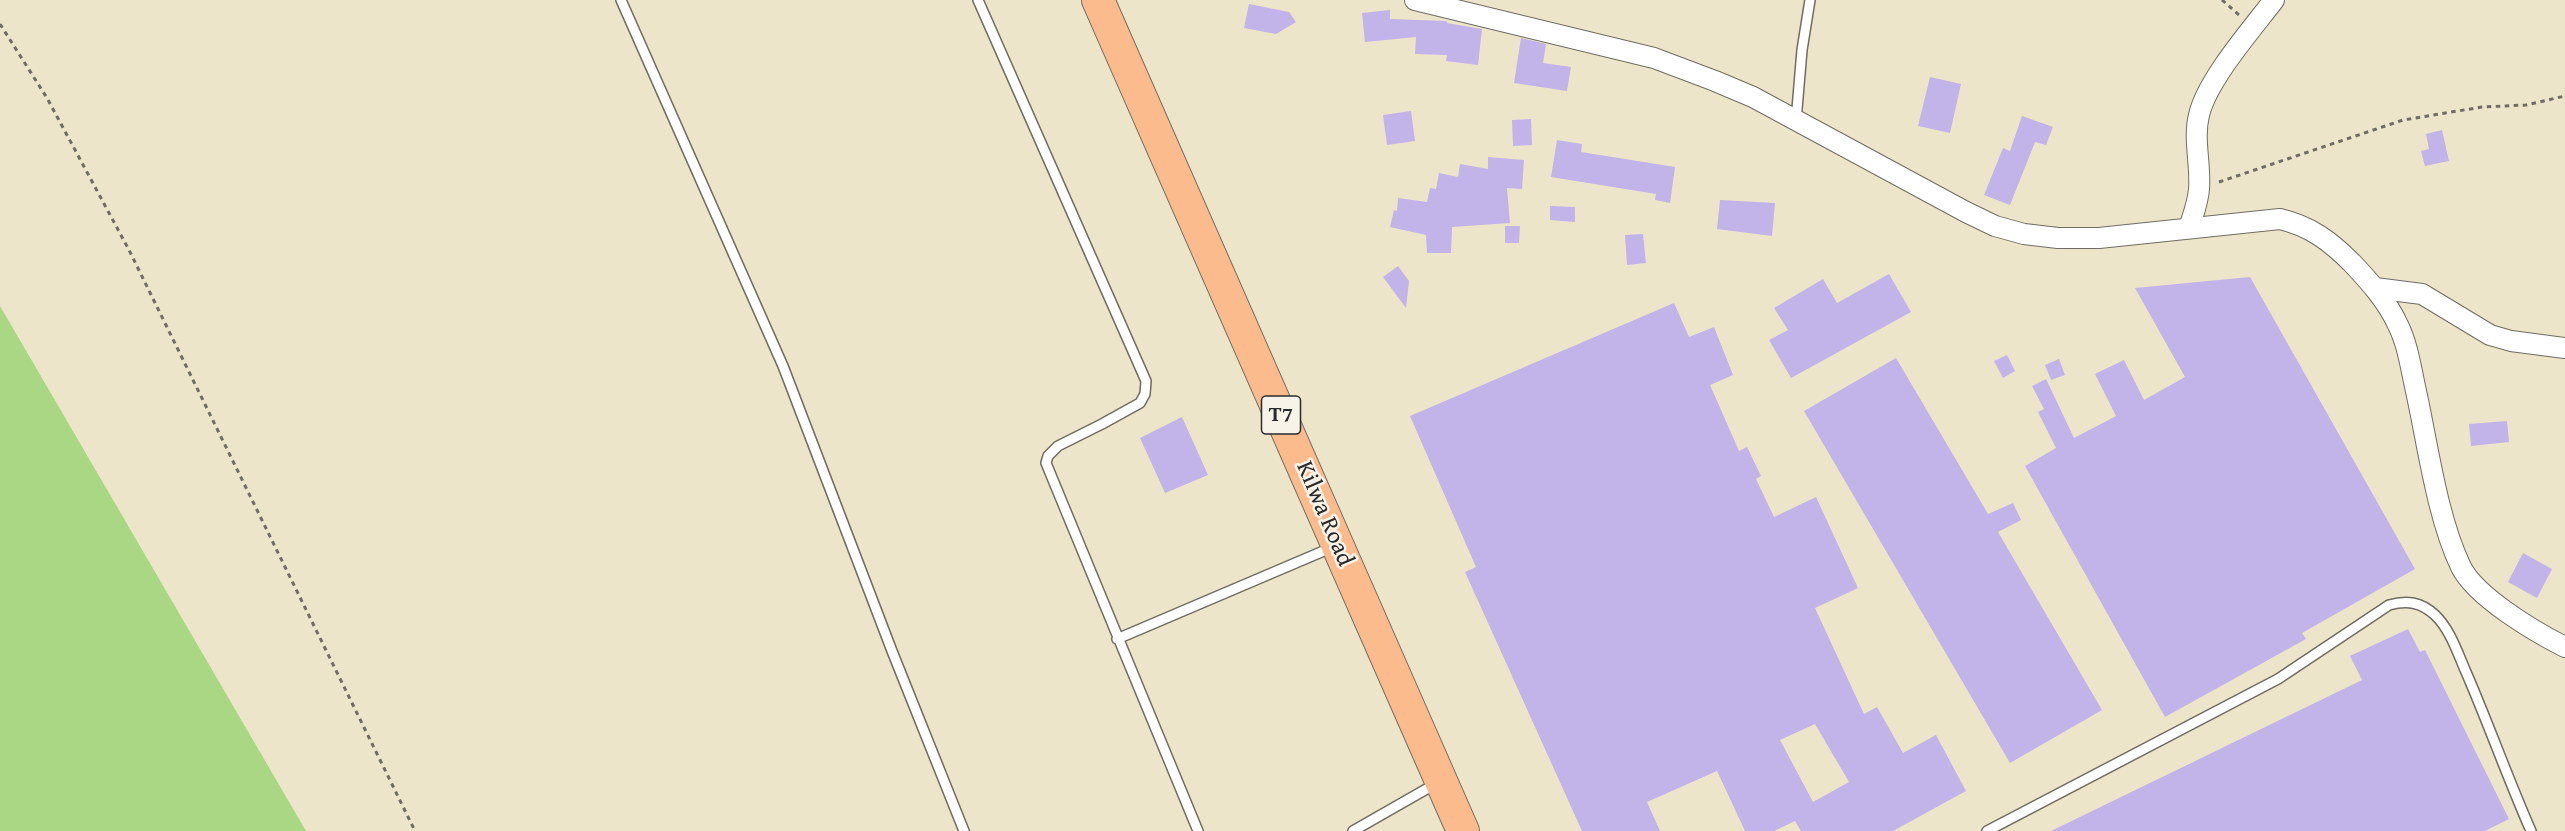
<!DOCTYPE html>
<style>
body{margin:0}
canvas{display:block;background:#ede5c9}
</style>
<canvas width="2565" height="831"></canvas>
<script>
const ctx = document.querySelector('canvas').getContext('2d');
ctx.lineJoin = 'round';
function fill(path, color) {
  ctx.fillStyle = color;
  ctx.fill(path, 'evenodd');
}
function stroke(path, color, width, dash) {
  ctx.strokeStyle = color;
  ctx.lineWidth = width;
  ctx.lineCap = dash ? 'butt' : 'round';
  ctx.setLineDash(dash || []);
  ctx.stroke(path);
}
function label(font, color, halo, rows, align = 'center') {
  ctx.font = font + ' "Gentium Book Plus",serif';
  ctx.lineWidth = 5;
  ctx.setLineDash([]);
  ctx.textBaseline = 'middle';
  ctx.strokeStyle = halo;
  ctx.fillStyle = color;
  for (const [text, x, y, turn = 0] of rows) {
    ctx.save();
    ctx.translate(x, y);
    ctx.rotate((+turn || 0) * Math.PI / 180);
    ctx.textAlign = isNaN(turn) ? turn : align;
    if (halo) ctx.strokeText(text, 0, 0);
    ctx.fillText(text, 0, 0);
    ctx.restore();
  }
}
const green = new Path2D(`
 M0,306l306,525h-306z`);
const building = new Path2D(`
 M1249,4l40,8 7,10 -20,12 -32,-6z
 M1390,10v9l57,2v2l35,6 -4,36 -32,-4 1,-6 -32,-1 1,-17 -51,5 -3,-29z
 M1521,38l25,6 -3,19 28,4 -4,24 -53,-8z
 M1930,77l31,7 -11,49 -32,-7z
 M1411,111l4,30 -28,4 -4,-30z
 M2022,116l31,11 -7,18 -11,-3 -25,63 -26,-10 19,-47 7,3z
 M1531,119l1,26 -19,1 -1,-26z
 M2442,130l7,31 -24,5 -4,-15 8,-2 -3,-15z
 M1557,140l25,4 -1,8 94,15 -5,36 -15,-3 1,-6 -105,-17z
 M1488,157l36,3 -2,29 -15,-1 3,35 -58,4 -1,26h-24l-1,-18 -36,-8 4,-17 3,1 1,-13 29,4 3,-14 6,1 3,-16 19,4 2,-13 28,5z
 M1720,200l55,3 -3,33 -55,-7z
 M1550,206l25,1v15l-25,-2z
 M1505,226h15l-1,17h-14z
 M1643,234l3,29 -19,2 -2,-30z
 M1398,266l11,15 -3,27 -23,-31z
 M1889,274l22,38 -120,66 -22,-38 19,-10 -14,-22 49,-29 14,24z
 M2250,277l165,292 -113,64 4,6 -141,78 -140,-251 31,-18 -18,-36 6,-3 -12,-23 14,-7 28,59 42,-22 -21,-42 29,-14 20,40 41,-23 -50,-89z
 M1674,303l15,34 25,-10 19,48 -23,10 29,66 8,-4 14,29 -5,3 18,38 42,-20 42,91 -43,20 49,106 13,-7 26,46 33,-18 30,56 -73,40h-92l-6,-10 -21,10h-29l-28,-60 -70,31 13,29h-78l-117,-259 11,-5 -66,-151zM1815,724l34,58 -36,20 -33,-62z
 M2007,355l8,16 -12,7 -9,-17z
 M1896,358l92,156 25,-11 8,17 -23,12 104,178 -92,53 -206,-352z
 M2059,359l6,16 -14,5 -6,-15z
 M1182,417l26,58 -43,18 -25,-55z
 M2507,421l2,21 -38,4 -2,-22z
 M2523,553l29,16 -15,29 -29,-16z
 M2408,629l12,23 5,-2 84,169 -24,12h-434l311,-151 -12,-24z`);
const path = new Path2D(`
 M2222,0l17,15
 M0,24l47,74 82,152 286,581
 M2219,182l184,-62 79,-13 44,-2 39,-9`);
const service = new Path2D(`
 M621,0l162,366 109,285 72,180
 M978,0l168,381 -1,13 -5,9 -38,21 -44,22 -10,10 -2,7 152,368
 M1796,121l6,-71 8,-50
 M1117,639l216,-92
 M1353,831l84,-48
 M1987,831l291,-152 111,-74c18,-5 32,-3 46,10 15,14 23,39 31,57 23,53 42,107 65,159`);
const minor = new Path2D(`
 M1415,0l239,58 61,23 38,16 213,115 29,14 29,8 34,4h41l181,-19c30,7 50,22 72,44 18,19 35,38 46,62 10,20 13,44 18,66 12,55 21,126 45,176 15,30 74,65 104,80
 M2189,228c4,-13 9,-25 10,-39 2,-25 -6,-50 0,-74 8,-35 53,-86 75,-115
 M2375,288l47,6 68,41 21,6 54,7`);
const trunk = new Path2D(`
 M1098,0l365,831`);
const shields = [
 [1281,415,39]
];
const shieldNames = [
 ["T7",1281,415]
];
const streetNames = [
 ["Kilwa Road",1324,514,67]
];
fill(green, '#aad784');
fill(building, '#c2b3e8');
stroke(service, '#6f6c62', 12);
stroke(minor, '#6f6c62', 22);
stroke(trunk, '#6f6c62', 34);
stroke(path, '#6f6c62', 3, [4.5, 4.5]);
stroke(service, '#fff', 9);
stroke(minor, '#fff', 20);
stroke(trunk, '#fbbb8c', 32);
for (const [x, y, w] of shields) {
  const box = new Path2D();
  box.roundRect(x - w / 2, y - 19, w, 38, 4.5);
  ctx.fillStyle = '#f7f3e8';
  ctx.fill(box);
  stroke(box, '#2b2b2b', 1.5);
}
label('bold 22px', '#2b2b2b', null, shieldNames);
label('24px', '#2b2b2b', '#f7f3e8', streetNames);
</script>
